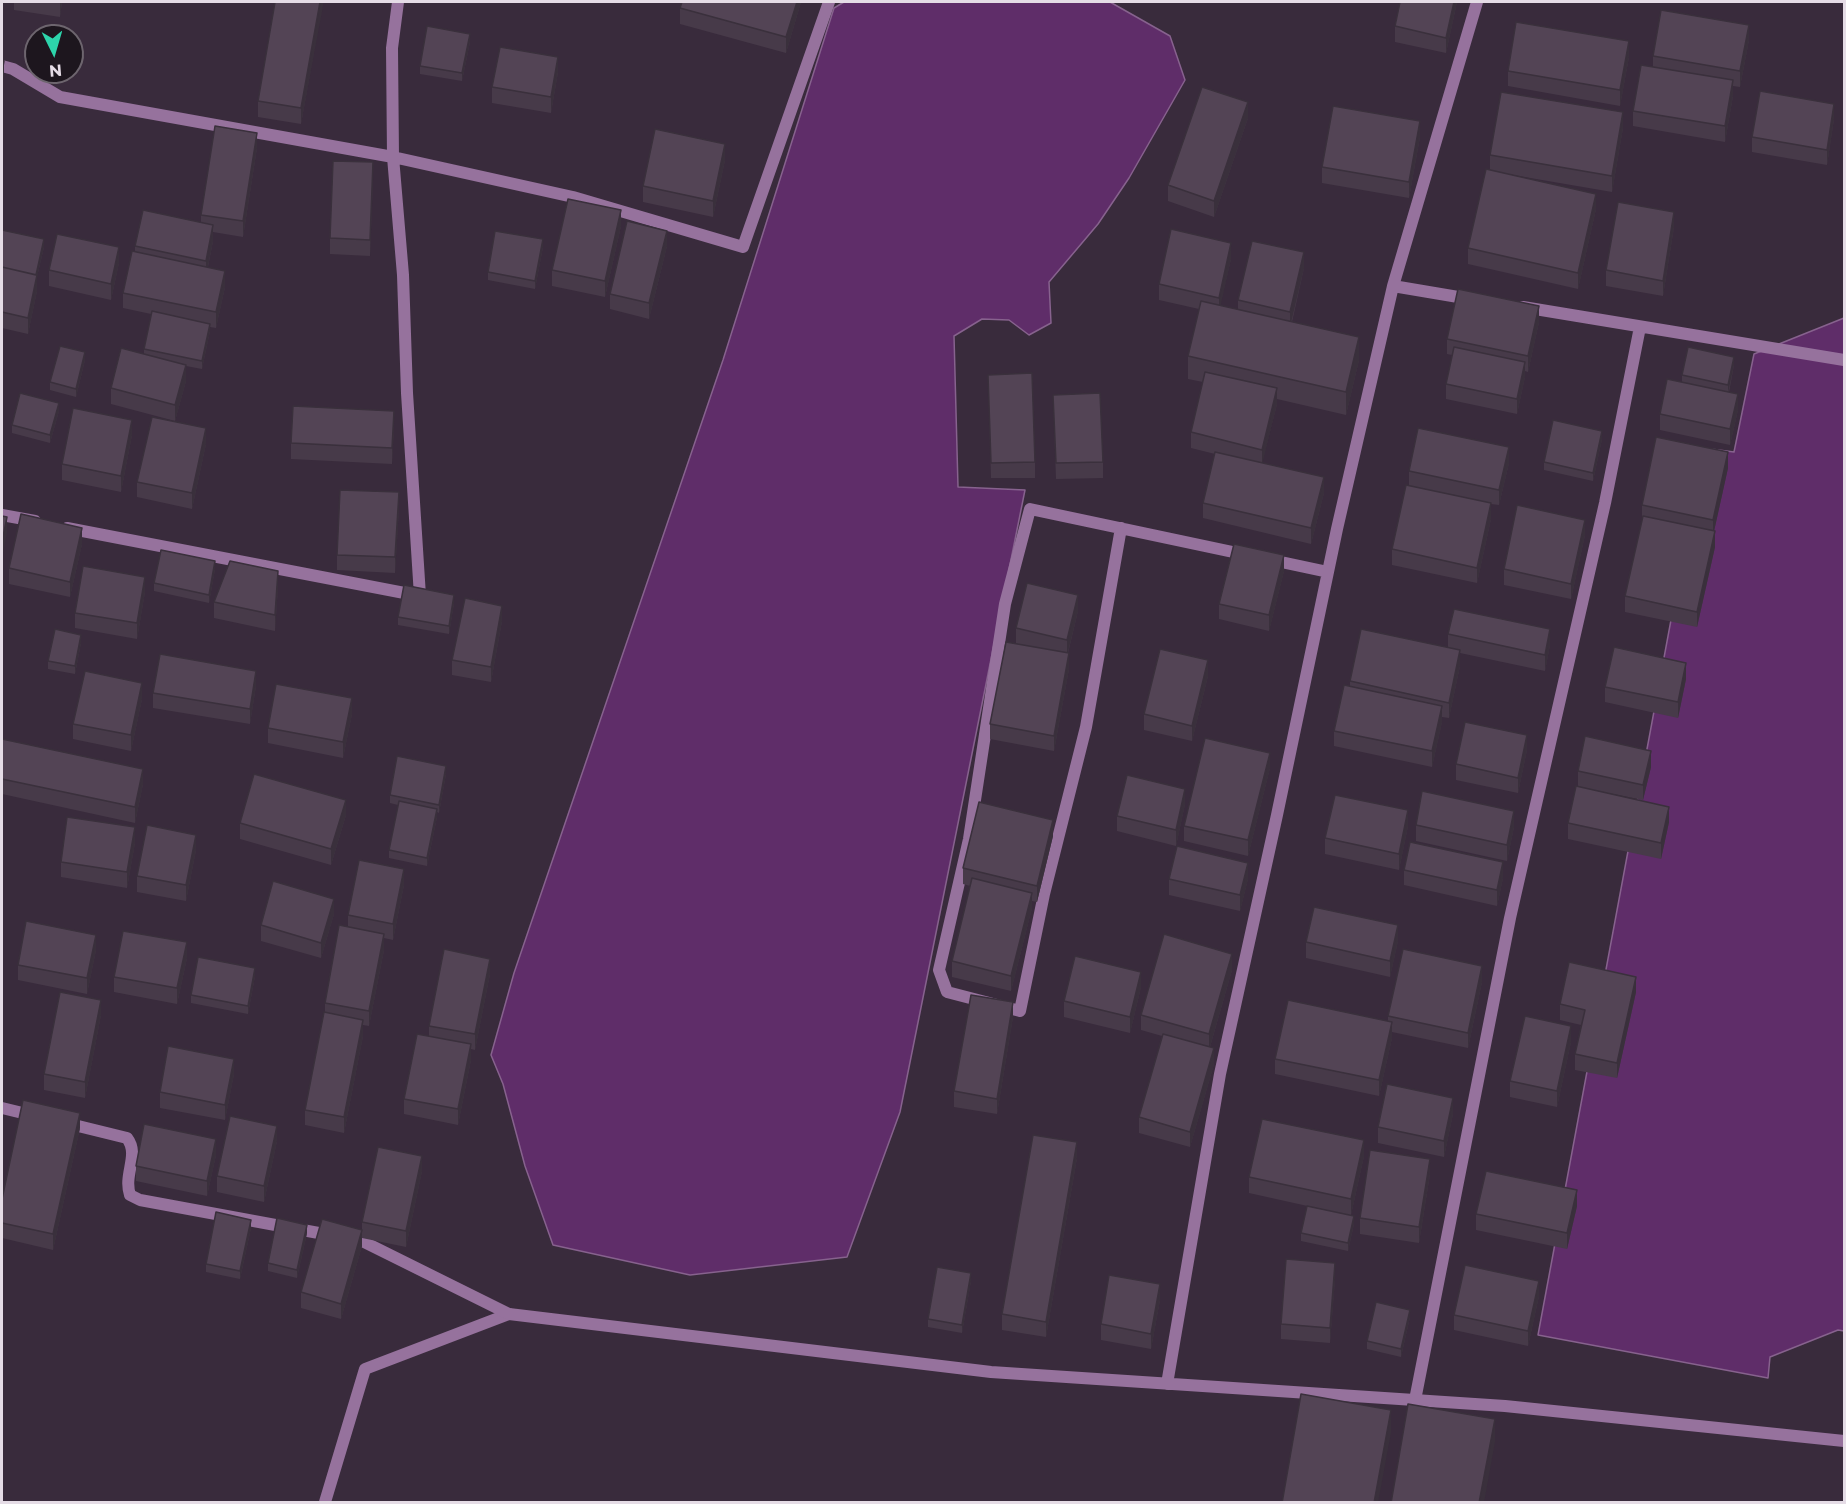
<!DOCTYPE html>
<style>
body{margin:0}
#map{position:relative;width:1846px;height:1504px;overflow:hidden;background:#392b3c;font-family:Montserrat,sans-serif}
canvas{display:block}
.frame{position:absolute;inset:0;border:3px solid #e5dce6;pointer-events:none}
.north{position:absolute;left:24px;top:24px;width:60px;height:60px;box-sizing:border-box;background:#1d161e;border:2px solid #6d656e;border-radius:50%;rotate:175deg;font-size:16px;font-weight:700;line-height:24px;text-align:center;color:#e5dce6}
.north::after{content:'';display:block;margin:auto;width:21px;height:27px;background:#2dd4ab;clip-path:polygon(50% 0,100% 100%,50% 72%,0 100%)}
</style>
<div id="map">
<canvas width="1846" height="1504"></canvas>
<div class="frame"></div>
<div class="north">N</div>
</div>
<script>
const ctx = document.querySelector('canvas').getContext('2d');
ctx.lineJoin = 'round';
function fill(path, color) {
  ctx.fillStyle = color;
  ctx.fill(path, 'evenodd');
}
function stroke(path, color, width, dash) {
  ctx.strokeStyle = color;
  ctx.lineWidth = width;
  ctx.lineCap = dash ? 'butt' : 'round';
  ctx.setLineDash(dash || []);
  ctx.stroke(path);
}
const water = new Path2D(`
 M844,2h266l60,34 15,44 -56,98 -31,46 -49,58 2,41 -22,12 -20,-15 -27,-1 -28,17 4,151 67,3 -125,622 -53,145 -157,18 -137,-30 -28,-79 -22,-82 -12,-29 23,-82 209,-613 111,-352z
 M1844,318v1013l-6,-1 -68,27 -2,21 -230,-43 165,-887 31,4 20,-98z`);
const service = new Path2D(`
 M325,1502l40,-133 144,-55`);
const minor = new Path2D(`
 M2,66l11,3 47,28 333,60 180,40 170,50 86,-245
 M1393,286l77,13
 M1523,307l321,53
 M2,515l33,6
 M67,528l353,68 -13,-203 -4,-118 -10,-118 -1,-109 6,-46
 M1121,528l-35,199 -42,167 -24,117 -73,-19 -8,-22 30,-131 36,-235 25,-95 217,46
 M1267,559l61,13
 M2,1108l33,8
 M66,1123l61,15c13,17 -4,36 3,57l10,5 222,41 147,73 482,58 514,34 339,35
 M1167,1384l53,-310 57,-259 60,-286 56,-243 84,-284
 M1415,1400l95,-482 95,-415 35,-176`);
const wall = new Path2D(`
 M14,2h48l-2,15 -46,-7z
 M323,2l-22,122 -43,-7v-16z
 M801,2l-15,51 -106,-29v-16z
 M1457,2l-11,51 -51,-11v-16z
 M1749,40l-9,47 -7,-1v10l-8,46 -92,-16v-15l20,-44v-11z
 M470,42l-8,39 -42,-7v-8z
 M1629,57l-9,49 -112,-20v-15z
 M558,72l-7,41 -59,-10v-16z
 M1248,118l-34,99 -46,-16v-16z
 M1834,119l-7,46 -75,-13v-15z
 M1623,128l-11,64 -105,-18 89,35 -18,80 -110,-25v-16l22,-78v-15z
 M1420,137l-11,61 -87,-15v-16z
 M257,148l-14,89 -30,-5v9l-5,26 17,20 -9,41 -6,-1v4l-8,38 -16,-3v15l-11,40 -64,-17v-16l33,-34v-5l7,-35 -28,-6v-15l12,-41v-6l66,-23v-8z
 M725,160l-12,57 -70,-15v-16z
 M373,178l-3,78 -40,-2v-16z
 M621,226l-16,71 -53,-11v-16z
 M1674,227l-11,69 -57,-10v-16z
 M2,230l42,17 -7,30v14l-9,43 -26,-6z
 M667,246l-18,73 -39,-10v-15z
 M543,247l-8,42 -47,-9v-8z
 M1231,259l-11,47 18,4v-10l66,-32 -12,54 67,38 -13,55 -69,-16v5l-15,59 62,30 -13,51 -108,-26v-15l12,-49 -24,-6v-16l12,-50 -15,-3v-23l11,-47 -40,-9v-16z
 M119,263l-8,37 -62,-14v-16z
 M1539,322l-11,50 -3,-1v6l-8,37 -71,-15v-15l6,-29 -5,-1v-15z
 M85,360l-9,37 -26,-7v-8z
 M1734,365l-5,27 9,18 -8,35 -70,-15v-16l22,-31v-8z
 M988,375l47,87v16h-44z
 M1053,395l50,67v16l-47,1z
 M59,411l-9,32 -38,-10v-8z
 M394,427l-2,37 -101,-5v-16z
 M132,435l-11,57 -59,-12v-16z
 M1602,439l-9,42 -49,-11v-8z
 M206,444l-14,65 -55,-12v-15z
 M1509,463l-10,42 -8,-1v15l-14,64 -85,-18v-16l17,-63v-15z
 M1728,468l-14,63 1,16 -18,80 -72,-15v-16l17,-76v-15z
 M399,508l-4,65 -58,-3v-15z
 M1585,535l-14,64 -67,-14v-16z
 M82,544l-12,53 -61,-13v-16z
 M215,569l-6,34 -55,-12v-8z
 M1284,571l-15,60 -50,-12v-15z
 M278,587l-3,44 -61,-13v-16z
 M145,592l-8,47 -62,-11v-15z
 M454,603l-5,31 -51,-9v-8z
 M1078,611l-10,42 1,16 -15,82 -64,-12v-15l26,-80v-16z
 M502,621l-11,61 -39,-7v-15z
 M1448,634l102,11 -5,26 -85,-18v13l-11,52 -7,-1v5l-10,45 -98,-21v-15l16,-45v-5l98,-33z
 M81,643l-6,31 -27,-5v-8z
 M1208,676l-16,65 -48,-11v-16z
 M1686,679l-8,39 -73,-16v-15z
 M256,686l-6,38 -97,-16v-15z
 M142,699l-11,52 -58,-12v-15z
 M352,714l-9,44 -75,-15v-15z
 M2,739l141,45 -8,39 -133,-29z
 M1527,750l-9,43 -62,-13v-16z
 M1651,767l-8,33 -65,-13v-16z
 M1270,768l-22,88 -64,-15v-15z
 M446,774l-7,39 -2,-1v5l-10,49 -38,-8v-8l9,-45 -8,-2v-8z
 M1185,804l-9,42 -59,-15v-15z
 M346,815l-15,50 -91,-26v-16z
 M1669,822l-8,37 -93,-20v-16z
 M1416,825l98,2 -7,34 -91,-20z
 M1408,826l-9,44 -74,-16v-16z
 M1053,836l-16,66 -5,-1v7l-21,83 -59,-14v-16l18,-75 -7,-2v-16z
 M135,843l-8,45 -66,-11v-15z
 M196,850l-10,51 -49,-9v-16z
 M1404,870l99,8 -6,28 -93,-21z
 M1169,879h79l-8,32 -71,-16z
 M404,885l-11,55 -9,-2v12l-15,76 -6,-1v11l-19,97 -39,-8v-15l20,-98v-9l23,-76v-12z
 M334,914l-13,44 -60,-17v-16z
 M1398,941l-8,36 -84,-19v-16z
 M96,950l-9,44 -69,-14v-15z
 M187,958l-10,46 -63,-12v-15z
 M1232,970l-22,77 4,17 -24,83 -51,-14v-16l23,-81 -21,-6v-15z
 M490,974l-15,76 -4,-1v11l-13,65 -54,-11v-15l25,-63v-10z
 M255,976l-7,38 -57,-11v-8z
 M1482,982l-14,66 -76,-16v6l-13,58 -104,-22v-15l113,-38v-5z
 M1141,987l-11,46 -66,-16v-16z
 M1636,992l-19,86 -42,-8v-16l6,-29 -21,-5v-16z
 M101,1015l-16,83 -41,-8v-16z
 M1013,1017l-16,97 -43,-7v-16z
 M1571,1042l-14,65 -47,-10v-16z
 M234,1074l-9,46 -65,-12v-16z
 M1453,1114l-9,43 -66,-14v-16z
 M80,1128l-27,122 -51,-12v-39z
 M277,1141l-13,61 -47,-10v-16z
 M216,1155l-9,41 -71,-15v-15z
 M1364,1156l-13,59 3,9 -6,27 -47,-10v-8l20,-24 -72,-16v-16z
 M1077,1158l-31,179 -44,-7v-16z
 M422,1171l-16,76 -44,-9v8l-21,73 -40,-11v-16l61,-62v-8z
 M1430,1174l-11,69 -59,-9v-16z
 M1577,1206l-10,43 -91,-19v-16z
 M251,1228l-11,51 -34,-7v-8z
 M307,1233l-10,45 -29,-7v-8z
 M1335,1279l-5,64 -49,-4v-15z
 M971,1281l-9,52 -34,-6v-8z
 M1539,1296l-11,50 -74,-16v-15z
 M1160,1300l-9,49 -50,-9v-16z
 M1410,1317l-9,40 -34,-8v-8z`);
const shadedWall = new Path2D(`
 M60,2h2l-2,15z
 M320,2h3v4l-22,118v-16z
 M797,2h4l-15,51v-16z
 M1454,2h3l-11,51v-15z
 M1749,25v15l-9,47v-16z
 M470,34v8l-8,39v-8z
 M1629,41v16l-9,49v-16z
 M558,57v15l-7,41v-16z
 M4,61v15l-2,11v-15z
 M1733,80v16l-8,46v-16z
 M1248,102v16l-34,99v-16z
 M1834,104v15l-7,46v-15z
 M1623,112v16l-11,64v-16z
 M1420,121v16l-11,61v-16z
 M257,133v15l-14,89v-16z
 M725,144v16l-12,57v-16z
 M373,162v16l-3,78v-16z
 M1596,194v15l-18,80v-16z
 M621,210v16l-16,71v-16z
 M1674,212v15l-11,69v-15z
 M213,225v16l-7,35v-15z
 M667,231v15l-18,73v-16z
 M44,239v8l-7,30v14l-9,43v-16l7,-39z
 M543,239v8l-8,42v-8z
 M1231,243v16l-12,54v-15z
 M119,247v16l-8,37v-16z
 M1304,252v16l-14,59v-15z
 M225,271v16l-9,41v-16z
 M1539,306v16l-11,50v-16z
 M210,324v7l-8,38v-8z
 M1359,337v23l-13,55v-23z
 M85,352v8l-9,37v-8z
 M1734,357v8l-6,28v-8z
 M1525,362v15l-8,37v-15z
 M186,365v16l-11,40v-16z
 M1277,388v16l-15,61v-15z
 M1738,394v16l-8,35v-16z
 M59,403v8l-9,32v-8z
 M394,411v16l-2,37v-16z
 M132,420v15l-11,57v-16z
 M206,428v16l-14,65v-16z
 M1602,431v8l-9,42v-8z
 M1509,447v16l-10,42v-15z
 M1728,452v16l-15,68v-16z
 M1324,477v16l-13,51v-16z
 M399,492v16l-4,65v-16z
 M1491,503v16l-14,64v-15z
 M7,517v16l-5,25v-16z
 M1585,520v15l-14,64v-15z
 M82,528v16l-12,53v-15z
 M1715,531v16l-18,80v-15z
 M1284,555v16l-15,60v-16z
 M215,561v8l-6,34v-8z
 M278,571v16l-3,44v-16z
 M145,577v15l-8,47v-16z
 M454,595v8l-5,31v-8z
 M1078,595v16l-11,45v-16z
 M502,606v15l-11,61v-15z
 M1550,629v16l-5,26v-16z
 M81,635v8l-6,31v-8z
 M1460,650v16l-11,52v-15z
 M1069,653v16l-15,82v-15z
 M1208,660v16l-16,65v-15z
 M1686,663v16l-8,39v-16z
 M256,671v15l-6,38v-15z
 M142,683v16l-11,52v-16z
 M352,698v16l-9,44v-16z
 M1442,706v16l-10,45v-16z
 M1527,735v15l-9,43v-15z
 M1651,751v16l-8,33v-15z
 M1270,753v15l-22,88v-16z
 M446,766v8l-7,39v-8z
 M143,769v15l-8,39v-16z
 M1185,789v15l-9,42v-16z
 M346,800v15l-15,50v-16z
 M1669,807v15l-8,37v-16z
 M437,809v8l-10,49v-8z
 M1408,810v16l-9,44v-16z
 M1514,811v16l-7,34v-16z
 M1053,820v16l-16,66v-16z
 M135,827v16l-8,45v-16z
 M196,835v15l-10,51v-16z
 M1503,862v16l-6,28v-16z
 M1248,863v16l-8,32v-16z
 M404,869v16l-11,55v-16z
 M1032,893v15l-21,83v-15z
 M334,899v15l-13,44v-15z
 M1398,925v16l-8,36v-16z
 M384,934v16l-15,76v-15z
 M96,935v15l-9,44v-16z
 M187,942v16l-10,46v-16z
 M1232,954v16l-23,80v-16z
 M490,959v15l-15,76v-16z
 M1482,966v16l-14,66v-15z
 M255,968v8l-7,38v-8z
 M1141,972v15l-11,46v-16z
 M1636,977v15l-19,86v-15z
 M101,1000v15l-16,83v-16z
 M1013,1002v15l-16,97v-15z
 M363,1020v16l-19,97v-16z
 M1392,1022v16l-13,58v-16z
 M1571,1026v16l-14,65v-16z
 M471,1044v16l-13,65v-16z
 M1214,1048v16l-24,83v-15z
 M234,1059v15l-9,46v-15z
 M1453,1098v16l-9,43v-16z
 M80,1113v15l-27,122v-16z
 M277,1126v15l-13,61v-16z
 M216,1139v16l-9,41v-15z
 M1364,1140v16l-13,59v-16z
 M1077,1142v16l-31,179v-15z
 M422,1156v15l-16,76v-16z
 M1430,1159v15l-11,69v-16z
 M1577,1190v16l-10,43v-16z
 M1354,1216v8l-6,27v-8z
 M251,1220v8l-11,51v-8z
 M307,1225v8l-10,45v-8z
 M362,1230v16l-21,73v-15z
 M1335,1263v16l-5,64v-15z
 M971,1273v8l-9,52v-8z
 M1539,1281v15l-11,50v-15z
 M1160,1284v16l-9,49v-15z
 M1410,1310v7l-9,40v-8z
 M1391,1410v23l-13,70h-4z
 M1495,1419v23l-11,61h-5z`);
const building = new Path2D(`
 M275,2h45l-19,106 -43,-7z
 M682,2h115l-11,35 -106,-29z
 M1400,2h54l-8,36 -51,-12z
 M1661,10l88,15 -9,46 -87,-15z
 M1516,22l113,19 -9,49 -112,-19z
 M427,26l43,8 -8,39 -42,-7z
 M500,47l58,10 -7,40 -59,-10z
 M2,60l2,1 -2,11z
 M1641,65l92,15 -8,46 -92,-15z
 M1202,87l46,15 -34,99 -46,-16z
 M1760,91l74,13 -7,46 -75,-13z
 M1501,92l122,20 -11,64 -122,-21z
 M1333,106l87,15 -11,61 -87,-15z
 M215,126l42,7 -14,88 -42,-6z
 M655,129l70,15 -12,57 -70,-15z
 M333,161l40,1 -3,78 -40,-2z
 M1486,169l110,25 -18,79 -110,-25z
 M568,199l53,11 -16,71 -53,-11z
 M1618,202l56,10 -11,69 -57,-11z
 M143,210l70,15 -7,36 -71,-15z
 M627,221l40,10 -18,72 -39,-9z
 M1171,229l60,14 -12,55 -60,-14z
 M2,230l42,9 -8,36 -34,-8z
 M495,231l48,8 -8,42 -47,-9z
 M57,234l62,13 -8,37 -62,-14z
 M1252,241l52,11 -14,60 -52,-12z
 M132,251l93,20 -9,41 -93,-19z
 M2,267l35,8 -9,43 -26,-6z
 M1458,289l81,17 -11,50 -81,-17z
 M1201,301l158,36 -13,55 -158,-36z
 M152,311l58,13 -8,37 -58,-12z
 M60,346l25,6 -9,37 -26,-7z
 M1454,347l71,15 -8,37 -71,-15z
 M1688,347l46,10 -6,28 -46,-10z
 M121,348l65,17 -11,40 -64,-17z
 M1205,372l72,16 -15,62 -71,-18z
 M1032,373l3,89 -44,1 -3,-88z
 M1667,379l71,15 -8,35 -70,-15z
 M20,393l39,10 -9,32 -38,-10z
 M1100,393l3,69 -47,1 -3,-68z
 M293,406l101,5 -2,37 -101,-5z
 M73,408l59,12 -11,56 -59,-12z
 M152,417l54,11 -14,65 -55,-11z
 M1553,420l49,11 -9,42 -49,-11z
 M1418,428l91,19 -10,43 -90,-19z
 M1656,437l72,15 -15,68 -71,-15z
 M1215,452l109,25 -13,51 -108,-25z
 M1406,485l85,18 -14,65 -85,-19z
 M340,490l59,2 -4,65 -58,-2z
 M1517,505l68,15 -14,64 -67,-15z
 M21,514l61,14 -12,54 -61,-14z
 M2,516l5,1 -5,25z
 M1643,516l72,15 -18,81 -72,-16z
 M1234,544l50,11 -15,60 -50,-11z
 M161,550l54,11 -6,34 -55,-12z
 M230,561l48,10 -3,44 -61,-13z
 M83,566l62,11 -8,46 -62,-10z
 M1027,583l51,12 -11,45 -51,-12z
 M404,585l50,10 -5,31 -51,-9z
 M465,598l37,8 -11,61 -39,-7z
 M1454,609l96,20 -5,26 -97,-21z
 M55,629l26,6 -6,31 -27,-5z
 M1361,629l99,21 -11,53 -99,-22z
 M1006,642l63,11 -15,83 -64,-12z
 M1614,647l72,16 -8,39 -73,-15z
 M1160,649l48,11 -16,66 -48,-12z
 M160,654l96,17 -6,38 -97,-16z
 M85,671l57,12 -11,52 -58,-11z
 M276,684l76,14 -9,44 -75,-14z
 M1344,685l98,21 -10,45 -98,-20z
 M1465,722l62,13 -9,43 -62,-14z
 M1585,736l66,15 -8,34 -65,-14z
 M1205,738l65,15 -22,87 -64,-14z
 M2,739l141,30 -8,38 -133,-28z
 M397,756l49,10 -7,39 -49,-10z
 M254,774l92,26 -15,49 -91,-26z
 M1127,775l58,14 -9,41 -59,-14z
 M1576,786l93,21 -8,36 -93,-20z
 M1422,791l92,20 -7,34 -91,-20z
 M1335,795l73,15 -9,44 -74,-16z
 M399,801l38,8 -10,49 -38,-8z
 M979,802l74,18 -16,66 -74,-18z
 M67,817l68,10 -8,45 -66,-10z
 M147,825l49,10 -10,50 -49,-9z
 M1410,842l93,20 -6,28 -93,-20z
 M1177,846l71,17 -8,32 -71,-16z
 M359,860l45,9 -11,55 -45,-9z
 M972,878l60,15 -21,83 -59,-15z
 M273,881l61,18 -13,44 -60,-18z
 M1314,907l84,18 -8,36 -84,-19z
 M26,921l70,14 -9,43 -69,-13z
 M339,925l45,9 -15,77 -44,-8z
 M123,931l64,11 -10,46 -63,-11z
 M1164,934l68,20 -23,80 -68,-19z
 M444,949l46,10 -15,75 -46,-8z
 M1403,949l79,17 -14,67 -80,-17z
 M1075,956l66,16 -11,45 -66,-16z
 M198,957l57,11 -7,38 -57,-11z
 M1569,962l67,15 -19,86 -42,-9 10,-44 -25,-6z
 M60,992l41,8 -16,82 -41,-8z
 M971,995l42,7 -16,97 -43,-8z
 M1288,1000l104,22 -13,58 -104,-21z
 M324,1012l39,8 -19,97 -39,-7z
 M1525,1016l46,10 -14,65 -47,-10z
 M417,1034l54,10 -13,65 -54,-10z
 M1163,1034l51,14 -24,84 -51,-15z
 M168,1046l66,13 -9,46 -65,-13z
 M1387,1084l66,14 -9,43 -66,-14z
 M23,1100l57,13 -27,121 -51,-11v-24z
 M230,1116l47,10 -13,60 -47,-10z
 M1262,1119l102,21 -13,59 -102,-22z
 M144,1124l72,15 -9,42 -71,-15z
 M1033,1135l44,7 -31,180 -44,-8z
 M378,1147l44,9 -16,75 -44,-9z
 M1370,1150l60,9 -11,68 -59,-9z
 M1486,1171l91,19 -10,43 -91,-19z
 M1307,1206l47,10 -6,27 -47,-10z
 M216,1212l35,8 -11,51 -34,-7z
 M277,1218l30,7 -10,45 -29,-7z
 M322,1219l40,11 -21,74 -40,-12z
 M1286,1259l49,4 -5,65 -49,-4z
 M1465,1265l74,16 -11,50 -74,-16z
 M937,1267l34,6 -9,52 -34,-6z
 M1109,1275l51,9 -9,50 -50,-10z
 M1376,1302l34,8 -9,39 -34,-8z
 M1301,1394l90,16 -17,93h-92z
 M1408,1404l87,15 -16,84h-88z`);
fill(water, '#5f2d69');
stroke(water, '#87628e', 1.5);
stroke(service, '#96729d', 12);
stroke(minor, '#96729d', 12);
fill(wall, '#473a49');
fill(shadedWall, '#3a303c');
fill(building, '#534455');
stroke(building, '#3a303c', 1.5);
</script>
